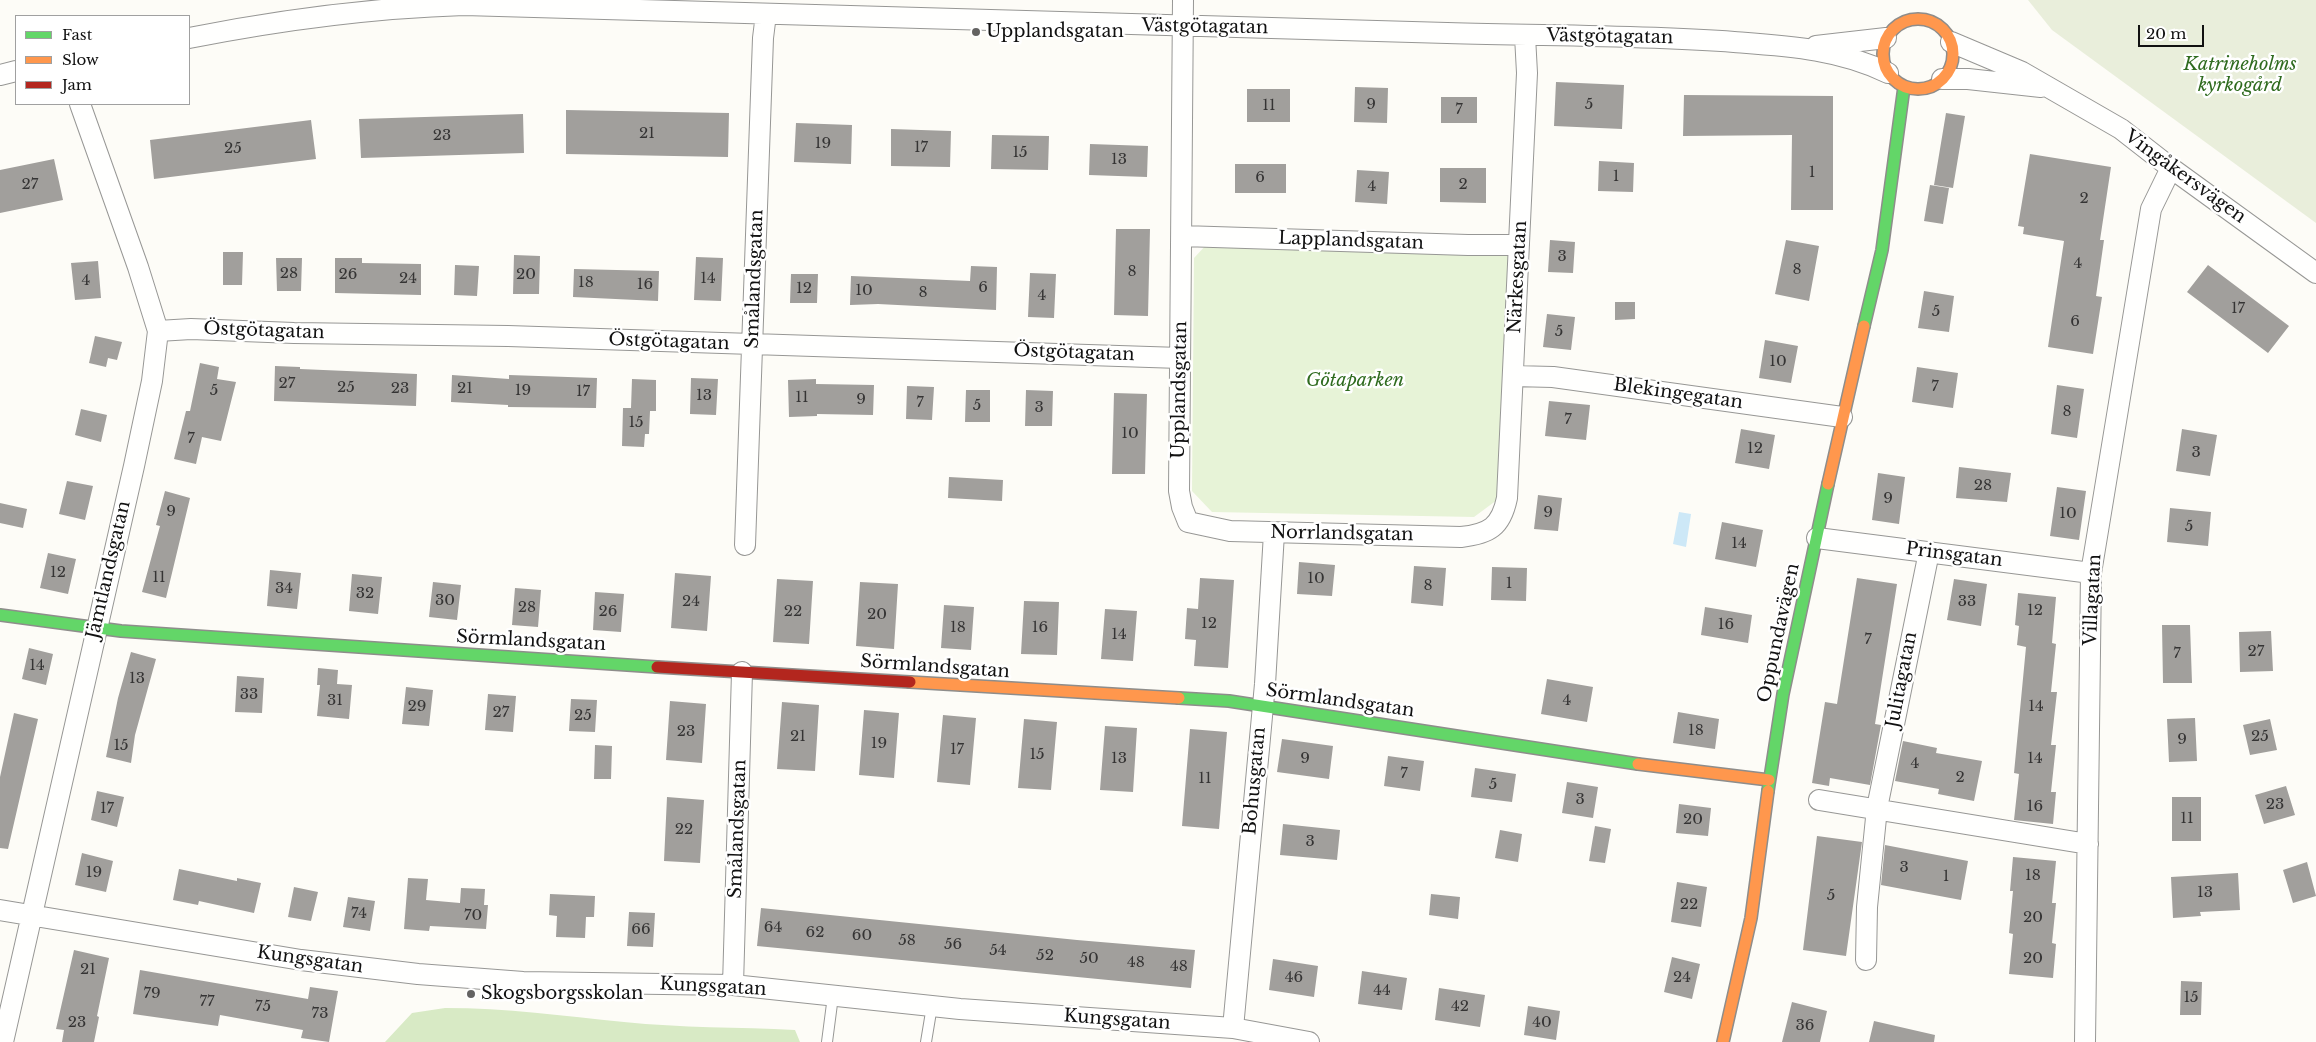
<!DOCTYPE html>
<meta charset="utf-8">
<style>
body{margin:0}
#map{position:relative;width:2316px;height:1042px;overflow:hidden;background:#fdfcf7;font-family:"Libre Baskerville",serif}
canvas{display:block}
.legend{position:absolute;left:15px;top:15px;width:175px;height:90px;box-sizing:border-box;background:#fff;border:1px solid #a0a0a0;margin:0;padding:6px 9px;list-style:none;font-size:15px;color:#111}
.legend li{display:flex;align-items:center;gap:10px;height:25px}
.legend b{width:25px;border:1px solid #a0a0a0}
.scale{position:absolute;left:2138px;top:25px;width:66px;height:22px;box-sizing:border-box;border:2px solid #111;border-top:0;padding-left:6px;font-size:15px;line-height:18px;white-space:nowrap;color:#111;-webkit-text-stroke:4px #fff;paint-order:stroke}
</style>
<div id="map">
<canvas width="2316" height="1042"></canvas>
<ul class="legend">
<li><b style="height:6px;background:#63d668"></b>Fast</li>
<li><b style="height:6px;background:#ff974d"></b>Slow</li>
<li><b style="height:6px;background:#b3261e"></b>Jam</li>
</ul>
<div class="scale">20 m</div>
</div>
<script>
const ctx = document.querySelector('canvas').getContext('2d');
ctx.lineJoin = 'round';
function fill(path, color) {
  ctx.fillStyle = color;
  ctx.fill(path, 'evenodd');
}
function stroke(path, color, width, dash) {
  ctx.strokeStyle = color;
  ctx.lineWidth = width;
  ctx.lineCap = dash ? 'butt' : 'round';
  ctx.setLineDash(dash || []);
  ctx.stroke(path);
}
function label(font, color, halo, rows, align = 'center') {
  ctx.font = font + ' "Libre Baskerville",serif';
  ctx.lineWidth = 5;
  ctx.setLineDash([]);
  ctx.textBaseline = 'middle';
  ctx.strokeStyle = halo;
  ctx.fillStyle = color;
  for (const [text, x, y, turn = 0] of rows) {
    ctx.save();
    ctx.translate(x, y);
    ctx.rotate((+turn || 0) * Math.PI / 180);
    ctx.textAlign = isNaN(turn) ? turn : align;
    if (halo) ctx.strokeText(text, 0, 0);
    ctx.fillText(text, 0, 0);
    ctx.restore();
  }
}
const green = new Path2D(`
 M1207,244l304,7 -14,249 -23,17 -262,-5 -20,-21 2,-233z`);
const forest = new Path2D(`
 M445,1008c61,0 119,8 179,14 57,6 115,5 171,8l5,12h-415l27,-29z`);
const cemetery = new Path2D(`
 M2028,0h288v223l-264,-193z`);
const water = new Path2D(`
 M1679,512l12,2 -5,33 -13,-3z`);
const building = new Path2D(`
 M1556,82l68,3 -2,44 -68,-3z
 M1355,87l33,1 -1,35 -33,-1z
 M1247,89h43v33h-43z
 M1684,95l149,1v114h-42l1,-75 -109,1z
 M1441,97h36v26h-36z
 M566,110l163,3 -1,44 -162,-3z
 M1946,113l19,3 -12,72 -19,-3z
 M523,114l1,39 -163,5 -2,-39z
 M311,120l5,39 -162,20 -4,-39z
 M796,123l56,2 -1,39 -57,-2z
 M891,129l60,2 -1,36 -59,-1z
 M992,135l57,1 -1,34 -57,-1z
 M1090,144l58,2 -1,31 -58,-2z
 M2030,154l81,13 -11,73h4l-8,56 6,1 -9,57 -45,-7 16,-106 -41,-7 1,-7 -6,-1z
 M54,159l9,41 -63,13v-43z
 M1599,161l35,2 -1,29 -35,-1z
 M1235,164h51v29h-51z
 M1440,168h46v35l-46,-1z
 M1357,170l32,2 -2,32 -32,-2z
 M1930,185l19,3 -6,36 -19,-3z
 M1116,229h34l-2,87 -34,-1z
 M1550,240l25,2 -2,31 -25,-1z
 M1786,240l33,6 -10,55 -34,-7z
 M223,252h20l-1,33h-19z
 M514,255l26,1 -1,38h-26z
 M696,257l27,1 -2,43 -27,-1z
 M276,258h26l-1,33h-24z
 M335,258h27v5l59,1v31l-86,-2z
 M98,261l3,37 -26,2 -4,-37z
 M455,265l24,1 -2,30 -23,-1z
 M2208,265l81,61 -21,27 -81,-61z
 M971,266l26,1 -1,43 -118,-6 -28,1 1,-29 119,5z
 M574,269l85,2 -1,30 -85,-4z
 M1030,273l26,1 -2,44 -26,-1z
 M791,274h27l-1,29h-27z
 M1924,291l30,5 -5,36 -31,-4z
 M1615,302h20v17l-20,1z
 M1547,314l28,3 -4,33 -28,-3z
 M95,336l27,6 -5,18 -9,-2 -2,9 -17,-4z
 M1765,340l33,6 -7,37 -32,-5z
 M200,363l19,4 -2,12 19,3 -15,59 -19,-4 -6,27 -22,-5 12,-48h4z
 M275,366l25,1v2l117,5 -1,32 -142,-5z
 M1917,367l41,6 -5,35 -41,-6z
 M452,375l57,4v-4l88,3 -1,30 -88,-1v-2l-57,-3z
 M691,378l27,1 -2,36 -26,-1z
 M632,379l24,1v31h-6l-1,23h-4l-1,13 -22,-1 1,-38h8z
 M816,379v5l58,1 -1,30 -56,-1v2l-28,1 -1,-37z
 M2057,385l27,4 -7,49 -26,-4z
 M907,386l27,1 -2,33 -26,-1z
 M966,390h24v32h-25z
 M1026,390l27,1 -1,35h-27z
 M1114,393l33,1 -2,80h-33z
 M1549,401l41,4 -4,35 -41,-4z
 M81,409l26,6 -6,27 -26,-7z
 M1741,429l34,6 -6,34 -34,-6z
 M2182,429l35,6 -7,41 -34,-5z
 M1959,467l52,6 -4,29 -51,-4z
 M1878,473l27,4 -6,47 -27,-4z
 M949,477l54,3 -1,21 -54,-3z
 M67,481l26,5 -8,34 -26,-6z
 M2057,487l29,4 -7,49 -29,-4z
 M165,491l25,7 -24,100 -24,-6 18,-66 -4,-1z
 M1538,495l24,3 -4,33 -24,-2z
 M0,503l27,6 -4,19 -23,-5z
 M2170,508l41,4 -3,34 -41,-4z
 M1722,522l41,8 -7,37 -41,-8z
 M48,553l28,6 -8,35 -28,-6z
 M1299,562l36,3 -3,31 -35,-2z
 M1414,566l32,2 -3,38 -32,-3z
 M1492,567l35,1 -1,33 -35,-1z
 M270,570l31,3 -4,36 -30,-3z
 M675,573l36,3 -4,55 -36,-3z
 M352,574l30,3 -4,37 -29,-3z
 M1200,578l34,2 -6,88 -34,-2 2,-26 -11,-1 2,-31 11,1z
 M1857,578l40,6 -22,140 6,1 -11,60 -40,-7 -1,8 -17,-3 13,-81 12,2z
 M777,579l36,2 -4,63 -36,-2z
 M1954,579l33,5 -6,42 -34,-6z
 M433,582l28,3 -4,35 -28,-3z
 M860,582l38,2 -4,65 -38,-3z
 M515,588l26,2 -3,37 -26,-2z
 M595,592l29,2 -3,38 -28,-2z
 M2018,593l38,4 -4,46 4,1 -5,48h6l-6,53h5l-5,47h5l-3,32 -39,-4 5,-46 -5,-1 12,-126 -9,-2 2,-19 -4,-1z
 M1024,601l35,1 -2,53 -36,-1z
 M944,605l30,2 -3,43 -30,-2z
 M1705,607l47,8 -4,28 -47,-8z
 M1105,609l32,2 -4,50 -32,-2z
 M2162,625h28l2,58h-29z
 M2271,631l2,40 -33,1 -1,-40z
 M29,648l24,6 -7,31 -24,-6z
 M131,652l25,7 -21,76 -4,28 -25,-6 12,-59z
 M318,668l20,2 -1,14 15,1 -3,34 -32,-3 3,-31h-3z
 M237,676l27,2 -2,35 -27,-1z
 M1547,679l46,8 -6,35 -46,-8z
 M406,687l27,3 -4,36 -27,-2z
 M488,694l28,2 -3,36 -28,-2z
 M571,699l26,1 -2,32 -26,-1z
 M670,701l36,3 -4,59 -36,-3z
 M782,702l37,3 -4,66 -38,-2z
 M864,710l35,3 -5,65 -35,-3z
 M1678,712l41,7 -4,30 -42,-6z
 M14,713l24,6 -30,130 -8,-1v-71z
 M943,715l33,3 -6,67 -33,-3z
 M2195,718l2,43 -28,1 -2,-43z
 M1024,719l33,3 -6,68 -33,-2z
 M2270,719l7,31 -27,5 -7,-30z
 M1105,726l32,2 -4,64 -33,-2z
 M1190,729l37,3 -8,97 -37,-3z
 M1282,739l51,7 -4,33 -52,-7z
 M1903,741l34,7 -1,5 46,8 -8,40 -36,-7 1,-5 -44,-8z
 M595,745l17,1 -1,33h-17z
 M1388,756l36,5 -4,30 -36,-5z
 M1475,768l41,6 -4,28 -41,-5z
 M1567,782l31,5 -5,31 -31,-5z
 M2286,786l9,29 -31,9 -9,-29z
 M97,791l27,6 -7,30 -26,-7z
 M667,797l37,3 -4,63 -36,-2z
 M2172,797h29v44h-29z
 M1679,804l32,4 -3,28 -32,-3z
 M1283,824l57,6 -3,30 -57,-5z
 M1595,826l16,3 -6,34 -16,-2z
 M1500,830l22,4 -4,28 -23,-4z
 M1817,836l45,6 -16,114 -43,-6z
 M1885,845l83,16 -7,39 -80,-15z
 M82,853l31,8 -7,31 -31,-7z
 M2013,857l43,4 -4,42h4l-4,40 4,1 -3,34 -44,-4 4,-40 -4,-1 4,-42h-3z
 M2307,862l9,34 -23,7 -10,-33z
 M179,869l58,12v-3l24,5 -7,30 -55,-12 -1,4 -25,-5z
 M2238,873l2,37 -40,2 1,4 -28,2 -2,-41z
 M408,878l20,1 -2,21 34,3 1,-15 24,1 -1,16h4l-2,24 -56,-3 -1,5 -25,-2z
 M1677,882l30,5 -6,40 -30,-5z
 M294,887l24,5 -7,29 -23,-4z
 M550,894l45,2 -1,21h-8l-1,21 -29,-1 1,-21 -8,-1z
 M1431,894l29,3 -2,22 -29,-4z
 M348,897l27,4 -5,30 -27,-4z
 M761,908l316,32 118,10 -4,38 -434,-42z
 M629,912l26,1 -2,34 -26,-1z
 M74,950l35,8 -12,58 2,1 -5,25h-32l2,-12 -8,-1z
 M1672,957l28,7 -8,35 -28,-7z
 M1273,959l45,7 -4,31 -45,-7z
 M140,970l168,29 2,-12 28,4 -9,51 -28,-4 2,-8 -83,-15 -2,11 -85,-12z
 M1362,971l45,7 -5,32 -44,-6z
 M2181,981l21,1 -1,33h-21z
 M1439,988l46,7 -5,32 -45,-7z
 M1792,1002l35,9 -7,31h-38z
 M1528,1006l32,5 -4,29 -32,-5z
 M1874,1021l61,14 -1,7h-65z`);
const lane = new Path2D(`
 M827,1042l6,-46
 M926,1042l6,-36`);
const street = new Path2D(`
 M1183,0l-4,491 3,16 6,15 42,9 231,6c28,-3 40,-10 46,-39l20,-425 -2,-37
 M189,38c91,-18 182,-30 275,-33 328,9 655,19 983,28 96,3 192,2 287,9 53,4 106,7 154,31
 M1951,42l71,30 99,57 50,39 145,105
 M1816,46l70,-8
 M0,75l16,-4
 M1942,79h26l73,8
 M1182,236l286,9h51
 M158,331l33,-2 103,4 214,3 672,22
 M1513,376l40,1 289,40
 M1817,538l274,35
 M745,545l18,-507 3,-24
 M1819,800l269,44
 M0,910l301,50 117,14 105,8 210,3 227,24 273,19 76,14
 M1866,960l1,-53 10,-99 52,-256
 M733,985l9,-313
 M1233,1028l32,-344 9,-151
 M3,1042l131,-576 18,-85 6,-50 -20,-64 -58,-163
 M2085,1042l6,-469 60,-364 20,-41`);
const fast = new Path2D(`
 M1864,326l18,-76 22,-163
 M0,615l121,16 536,36
 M1179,698l50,3 409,63
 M1768,791l15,-97 45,-210`);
const slow = new Path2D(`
 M1883 54a35 35 0 1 1 70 0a35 35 0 1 1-70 0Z
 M1828,484l36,-158
 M910,682l269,16
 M1638,764l131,16
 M1723,1042l28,-124 17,-127`);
const jam = new Path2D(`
 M657,667l253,15`);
const markers = [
 [976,32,5,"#646362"],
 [471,994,5,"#646362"]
];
const numberNames = [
 ["9",1371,105],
 ["5",1589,105],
 ["11",1269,106],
 ["7",1459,110],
 ["21",647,134],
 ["23",442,136],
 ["19",823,144],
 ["17",921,148],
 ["25",233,149],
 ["15",1020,153],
 ["13",1119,160],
 ["1",1812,173],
 ["1",1616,177],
 ["6",1260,178],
 ["27",30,185],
 ["2",1463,185],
 ["4",1372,187],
 ["2",2084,199],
 ["3",1562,257],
 ["4",2078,264],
 ["8",1797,270],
 ["8",1132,272],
 ["28",289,274],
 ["26",348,275],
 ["20",526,275],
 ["24",408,279],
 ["14",708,279],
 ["4",86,281],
 ["18",586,283],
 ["16",645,285],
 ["6",983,288],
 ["12",804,289],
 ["10",864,291],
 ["8",923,293],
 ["4",1042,296],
 ["17",2238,309],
 ["5",1936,312],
 ["6",2075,322],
 ["5",1559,332],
 ["10",1778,362],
 ["27",287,384],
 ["7",1935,387],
 ["25",346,388],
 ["23",400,389],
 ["21",465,389],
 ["5",214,391],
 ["19",523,391],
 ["17",583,392],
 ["13",704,396],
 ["11",802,398],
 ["9",861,400],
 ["7",920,403],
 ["5",977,406],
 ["3",1039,408],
 ["8",2067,412],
 ["7",1568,420],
 ["15",636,423],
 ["10",1130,434],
 ["7",191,439],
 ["12",1755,449],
 ["3",2196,453],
 ["28",1983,486],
 ["9",1888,499],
 ["9",171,512],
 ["9",1548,513],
 ["10",2068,514],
 ["5",2189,527],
 ["14",1739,544],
 ["12",58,573],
 ["11",159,578],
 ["10",1316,579],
 ["1",1509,584],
 ["8",1428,586],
 ["34",284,589],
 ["32",365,594],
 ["30",445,601],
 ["24",691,602],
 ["33",1967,602],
 ["28",527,608],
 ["12",2035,611],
 ["26",608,612],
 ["22",793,612],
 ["20",877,615],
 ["12",1209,624],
 ["16",1726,625],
 ["18",958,628],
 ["16",1040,628],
 ["14",1119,635],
 ["7",1868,640],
 ["27",2256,652],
 ["7",2177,654],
 ["14",37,666],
 ["13",137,679],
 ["33",249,695],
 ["31",335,701],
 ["4",1567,701],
 ["29",417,707],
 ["14",2036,707],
 ["27",501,713],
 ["25",583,716],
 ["18",1696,731],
 ["23",686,732],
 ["21",798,737],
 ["25",2260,737],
 ["9",2182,740],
 ["19",879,744],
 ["15",121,746],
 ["17",957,750],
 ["15",1037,755],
 ["13",1119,759],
 ["9",1305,759],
 ["14",2035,759],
 ["4",1915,764],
 ["7",1404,774],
 ["2",1960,778],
 ["11",1205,779],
 ["5",1493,785],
 ["3",1580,800],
 ["23",2275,805],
 ["16",2035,807],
 ["17",107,809],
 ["11",2187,819],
 ["20",1693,820],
 ["22",684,830],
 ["3",1310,842],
 ["3",1904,868],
 ["19",94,873],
 ["18",2033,876],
 ["1",1946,877],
 ["13",2205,893],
 ["5",1831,896],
 ["22",1689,905],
 ["74",359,914],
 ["70",473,916],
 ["20",2033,918],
 ["64",773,928],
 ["66",641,930],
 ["62",815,933],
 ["60",862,936],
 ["58",907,941],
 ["56",953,945],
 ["54",998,951],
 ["52",1045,956],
 ["50",1089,959],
 ["20",2033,959],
 ["48",1136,963],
 ["48",1179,967],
 ["21",88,970],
 ["46",1294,978],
 ["24",1682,978],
 ["44",1382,991],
 ["79",152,994],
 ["15",2191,998],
 ["77",207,1002],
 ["75",263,1007],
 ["42",1460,1007],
 ["73",320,1014],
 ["23",77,1023],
 ["40",1542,1023],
 ["36",1805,1026]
];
const streetNames = [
 ["Västgötagatan",1205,27,1],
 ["Västgötagatan",1610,37,1],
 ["Vingåkersvägen",2185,177,36],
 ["Lapplandsgatan",1351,241,2],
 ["Närkesgatan",1518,277,-87],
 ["Smålandsgatan",755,279,-88],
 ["Östgötagatan",264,331,2],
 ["Östgötagatan",669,342,2],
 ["Östgötagatan",1074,353,2],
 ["Upplandsgatan",1180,390,-89],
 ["Blekingegatan",1678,394,8],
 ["Norrlandsgatan",1342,534,1],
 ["Prinsgatan",1954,555,7],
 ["Jämtlandsgatan",109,570,-77],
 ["Villagatan",2093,600,-87],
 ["Oppundavägen",1779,633,-78],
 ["Sörmlandsgatan",531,641,3],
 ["Sörmlandsgatan",935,667,4],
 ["Julitagatan",1902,680,-79],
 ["Sörmlandsgatan",1340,701,8],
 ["Bohusgatan",1255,781,-85],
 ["Smålandsgatan",738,829,-88],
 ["Kungsgatan",310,960,8],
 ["Kungsgatan",713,987,3],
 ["Kungsgatan",1117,1020,4]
];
const poiNames = [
 ["Upplandsgatan",986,32],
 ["Skogsborgsskolan",481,994]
];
const parkNames = [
 ["Katrineholms",2240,65],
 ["kyrkogård",2240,86],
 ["Götaparken",1355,381]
];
fill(green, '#e7f3d7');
fill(forest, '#d8eac5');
fill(cemetery, '#e9eedb');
fill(water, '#cde8f7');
fill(building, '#a19f9c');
stroke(lane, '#979795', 12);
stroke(street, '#979795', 22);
stroke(fast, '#8e8d8b', 14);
stroke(slow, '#8e8d8b', 14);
stroke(jam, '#8e8d8b', 14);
stroke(lane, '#fffffe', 10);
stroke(street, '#fffffe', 20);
stroke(fast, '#63d668', 11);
stroke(slow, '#ff974d', 11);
stroke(jam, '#b3261e', 11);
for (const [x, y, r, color] of markers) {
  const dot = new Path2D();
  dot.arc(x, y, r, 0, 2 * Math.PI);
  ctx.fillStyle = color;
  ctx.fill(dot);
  stroke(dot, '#fff', 2);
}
label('15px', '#353434', null, numberNames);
label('18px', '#111', '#fff', streetNames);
label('18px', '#111', '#fff', poiNames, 'left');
label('italic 18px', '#2f6b1f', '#fff', parkNames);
</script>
